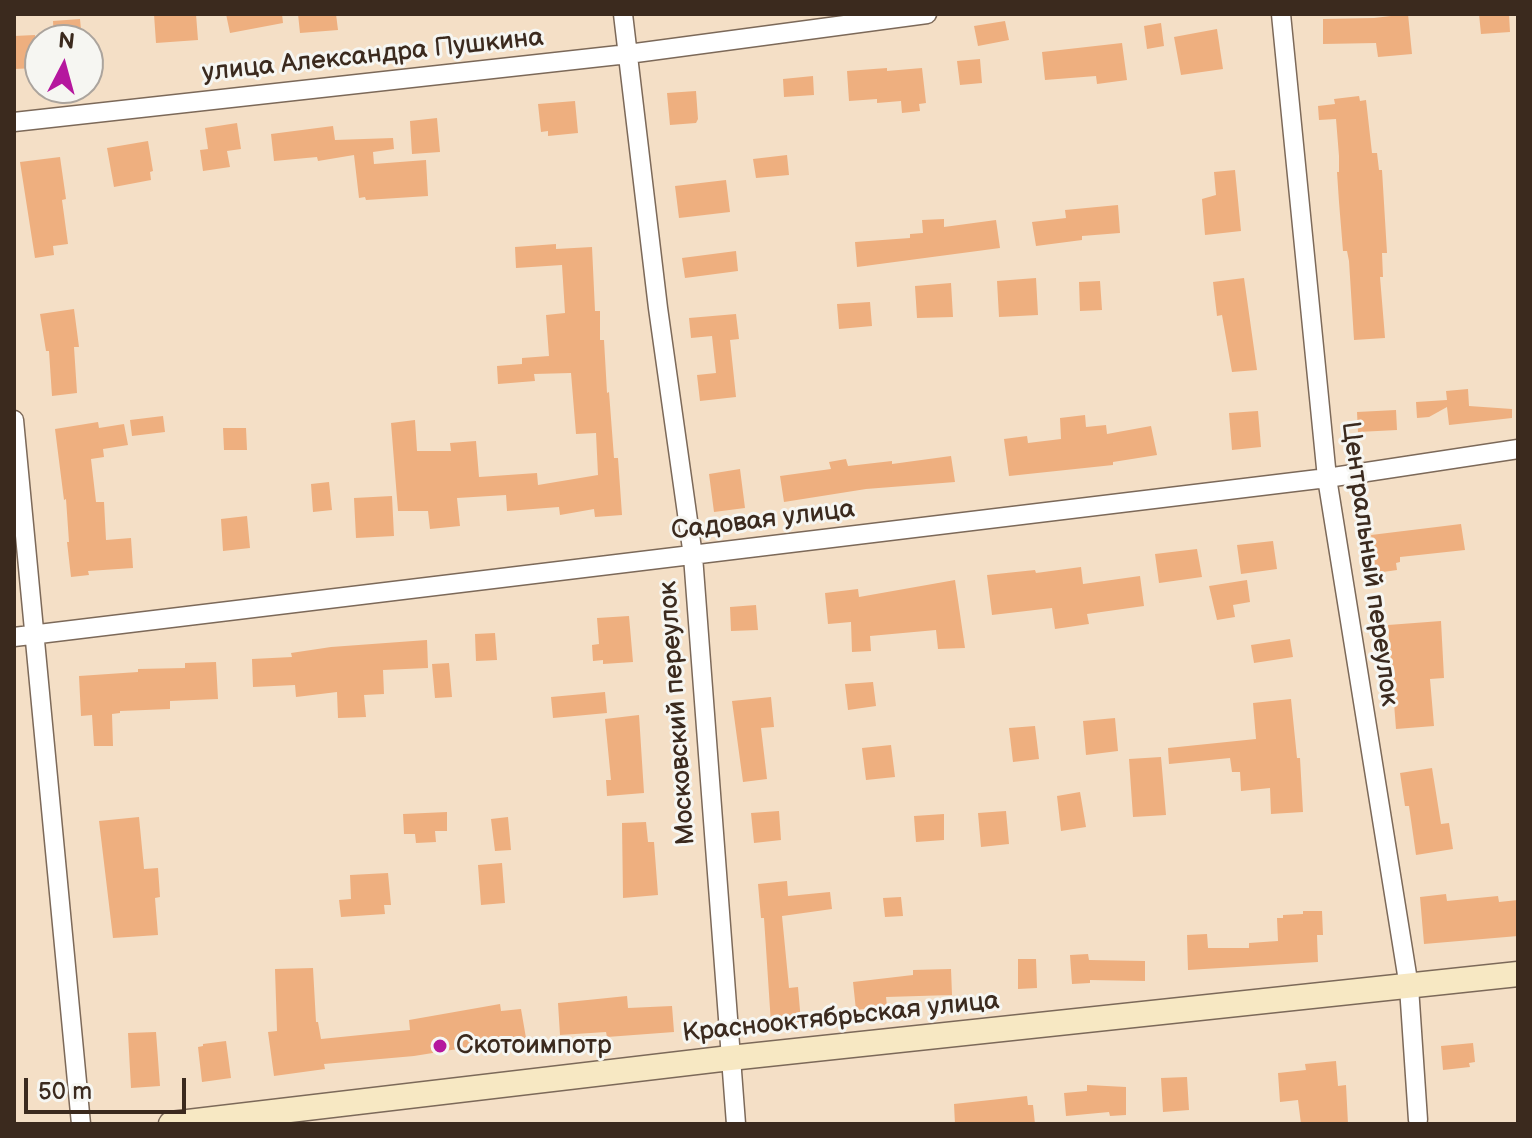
<!DOCTYPE html>
<meta charset="utf-8">
<style>
body{margin:0}
#map{position:relative;width:1532px;height:1138px;overflow:hidden;background:#f4dfc6;font-family:"Balsamiq Sans",sans-serif}
canvas{display:block}
.frame{position:absolute;inset:0;border:16px solid #3b2a1e;pointer-events:none}
.north{position:absolute;left:24px;top:24px;width:80px;height:80px;box-sizing:border-box;background:#f6f6f2;border:2px solid #aba49d;border-radius:50%;rotate:6deg;font-size:22px;font-weight:700;line-height:32px;text-align:center;color:#3b2a1e}
.north::after{content:'';display:block;margin:auto;width:28px;height:36px;background:#b5179e;clip-path:polygon(50% 0,100% 100%,50% 72%,0 100%)}
.scale{position:absolute;left:24px;top:1078px;width:162px;height:36px;box-sizing:border-box;border:4px solid #3b2a1e;border-top:0;padding-left:10px;font-size:24px;line-height:28px;white-space:nowrap;color:#3b2a1e;-webkit-text-stroke:6px #f6f6f2;paint-order:stroke}
</style>
<div id="map">
<canvas width="1532" height="1138"></canvas>
<div class="frame"></div>
<div class="north">N</div>
<div class="scale">50 m</div>
</div>
<script>
const ctx = document.querySelector('canvas').getContext('2d');
ctx.lineJoin = 'round';
function fill(path, color) {
  ctx.fillStyle = color;
  ctx.fill(path, 'evenodd');
}
function stroke(path, color, width, dash) {
  ctx.strokeStyle = color;
  ctx.lineWidth = width;
  ctx.lineCap = dash ? 'butt' : 'round';
  ctx.setLineDash(dash || []);
  ctx.stroke(path);
}
function label(font, color, halo, rows, align = 'center') {
  ctx.font = font + ' "Balsamiq Sans",sans-serif';
  ctx.lineWidth = 6;
  ctx.setLineDash([]);
  ctx.textBaseline = 'middle';
  ctx.strokeStyle = halo;
  ctx.fillStyle = color;
  for (const [text, x, y, turn = 0] of rows) {
    ctx.save();
    ctx.translate(x, y);
    ctx.rotate((+turn || 0) * Math.PI / 180);
    ctx.textAlign = isNaN(turn) ? turn : align;
    if (halo) ctx.strokeText(text, 0, 0);
    ctx.fillText(text, 0, 0);
    ctx.restore();
  }
}
const building = new Path2D(`
 M154,14h42l2,26 -42,3z
 M226,14h56l1,9 -53,10z
 M298,14h38l2,16 -38,3z
 M1408,14l4,40 -34,3 -2,-14 -53,1v-25l51,-1z
 M1479,14h30l1,18 -29,2z
 M80,19l2,21h-28l-1,-19z
 M1005,21l4,19 -31,6 -4,-20z
 M1161,23l3,23 -17,3 -3,-23z
 M1217,29l6,40 -42,6 -7,-38z
 M35,35l2,33 -23,1v-33z
 M1122,43l5,37 -30,4 -1,-8 -51,4 -3,-28z
 M980,59l2,24 -22,2 -3,-24z
 M887,68v3l35,-3 4,35 -7,1 1,7 -18,2 -1,-12 -24,2v-4l-28,2 -2,-30z
 M813,76l1,19 -30,2 -1,-18z
 M696,91l2,28 -2,4 -26,2 -3,-32z
 M1359,96l1,5 6,-1 6,53h5l2,17h3l5,83h-5l1,24h-3l5,61 -31,2 -5,-79 -2,-10h-4l-4,-49 -2,-30h2v-16l-3,-37 -17,1 -1,-14 17,-2 -1,-5z
 M575,101l3,32 -30,3v-5l-7,1 -3,-28z
 M437,118l3,34 -28,2 -2,-33z
 M237,123l4,26 -14,2 3,16 -27,4 -3,-21 8,-1 -3,-21z
 M333,126l2,14 58,-2 1,11 -21,3 1,12 52,-4 2,36 -62,4 -1,-3 -6,1 -5,-43 -36,6 -1,-4 -43,4 -3,-27z
 M148,141l5,30 -3,1 1,8 -37,7 -7,-39z
 M787,155l2,20 -33,3 -3,-19z
 M60,157l6,42 -4,1 6,44 -15,2 1,9 -19,3 -15,-96z
 M1235,170l6,61 -36,4 -3,-36 14,-4 -2,-23z
 M726,180l4,32 -51,6 -4,-32z
 M1118,205l2,28 -38,3v4l-46,6 -4,-24 34,-4 -1,-8z
 M944,219v8l52,-7 4,28 -143,19 -2,-25 55,-4v-4l13,-1 -1,-13z
 M556,244v5l36,-2 3,64h5v29h4l3,53 2,-1 5,66h4l4,57 -27,2 -1,-8 -34,6 -1,-8 -52,4 -1,-16 -49,3 3,28 -30,3 -2,-18h-30l-7,-88 24,-3 2,31h34l-1,-8 26,-2 3,36 58,-4 1,12 60,-10 -2,-42 -20,1 -5,-61 -37,1 1,7 -37,3 -1,-18 25,-2v-6l27,-2 -3,-41 19,-2 -3,-48 -46,3 -1,-21z
 M736,251l2,20 -53,7 -3,-20z
 M1036,278l2,37 -39,2 -2,-36z
 M1244,278l13,92 -25,2 -10,-57 -5,1 -4,-34z
 M1100,281l2,29 -22,1 -1,-29z
 M951,283l2,34 -36,1 -2,-32z
 M870,302l2,24 -33,3 -2,-25z
 M74,309l5,38h-5l3,46 -25,3 -3,-45h-3l-6,-37z
 M736,314l3,25 -9,1 6,57 -36,4 -3,-26 19,-2 -4,-37 -21,2 -2,-20z
 M1468,389l1,17 43,3v9l-63,7 -2,-18 -18,10 -12,1 -1,-16 31,-2 -1,-9z
 M1396,410l1,20 -39,2 -1,-20z
 M1258,411l3,36 -29,3 -3,-37z
 M1085,415l1,12 20,-2 1,9 44,-8 6,29 -44,7v3l-104,11 -5,-37 23,-3 1,7 33,-4 -1,-21z
 M163,416l2,16 -33,4 -2,-16z
 M98,422l1,6 25,-4 4,21 -25,4 1,8 -13,2 5,43h8l2,38 25,-2 2,30 -45,3 1,4 -18,2 -4,-35h2l-3,-43 -2,1 -9,-71z
 M223,428h23l1,22h-23z
 M951,456l4,26 -89,7 -82,13 -4,-26 51,-7 -2,-7 17,-3 2,7 44,-5v3z
 M740,469l5,39 -31,4 -5,-38z
 M329,482l3,28 -19,2 -2,-28z
 M392,496l2,40 -38,2 -2,-40z
 M247,516l3,32 -27,3 -2,-32z
 M1461,524l4,26 -65,7v5l-4,1 1,7 -21,3 -5,-38z
 M1273,541l4,28 -36,5 -4,-29z
 M1197,549l5,28 -43,6 -4,-29z
 M1081,567l2,17 57,-8 4,30 -57,8 2,10 -34,5 -3,-21 -60,7 -5,-40 48,-5 1,3z
 M955,580l10,68 -27,1 -2,-19 -66,6 1,15 -19,1 -1,-30 -23,2 -3,-31 33,-4 1,8z
 M1247,580l3,22 -17,3 2,12 -18,3 -8,-34z
 M756,605l2,25 -27,1 -1,-24z
 M629,616l4,46 -30,2v-4l-10,1 -1,-16 7,-1 -2,-26z
 M1441,621l3,57 -14,1 4,47 -38,3 -8,-104z
 M495,633l2,27 -21,1 -1,-27z
 M1290,639l3,18 -39,6 -3,-18z
 M427,640l1,28 -45,2 1,24 -20,1 2,22 -28,1 -1,-26 -41,5 -1,-12 -42,2 -1,-28 40,-2 -1,-4 40,-6z
 M216,662l2,37 -48,2v8l-50,2v2l-8,1 1,32h-19l-2,-31 -11,1 -2,-40 59,-4v-3l47,-1v-5z
 M449,663l3,34 -17,1 -3,-34z
 M873,682l3,24 -28,4 -3,-26z
 M605,692l2,21 -54,5 -2,-21z
 M771,697l3,30 -13,1 6,51 -24,3 -11,-81z
 M1291,699l6,59h3l3,54 -32,2 -1,-26 -29,3 -1,-19h-8l-2,-14 -61,6 -1,-16 88,-9 -3,-36z
 M639,715l5,78 -37,3 -1,-16h5l-6,-61z
 M1115,718l3,33 -32,4 -3,-34z
 M1035,726l4,33 -26,3 -4,-34z
 M891,745l4,32 -29,3 -4,-32z
 M1161,757l5,58 -33,2 -4,-58z
 M1432,768l9,56 8,-1 4,26 -37,6 -7,-49h-4l-5,-33z
 M1080,792l6,35 -25,4 -4,-35z
 M779,811l2,29 -27,3 -3,-30z
 M1006,811l3,33 -28,3 -3,-34z
 M447,812v19h-12l1,11 -20,1 -1,-9h-11l-1,-20z
 M944,814v26l-28,2 -2,-26z
 M139,817l5,52 14,-1 2,29 -5,1 3,37 -45,3 -14,-117z
 M508,817l3,33 -16,1 -4,-32z
 M646,822l2,20h6l4,53 -35,3 -1,-75z
 M502,863l3,40 -24,2 -3,-40z
 M388,873l3,32h-7l1,9 -44,3 -2,-17 12,-1 -1,-24z
 M787,881l1,15 42,-4 2,17 -50,7 7,72 9,-1 3,35 -30,2 -7,-106h-3l-3,-34z
 M1446,894l1,7 51,-5 1,6 19,-2v36l-94,8 -4,-47z
 M901,897l2,19 -18,1 -2,-19z
 M1303,911h19l1,24h-6l1,27 -130,8 -1,-35 20,-1 1,14h41v-5l29,-2 -1,-23h6v-3l20,-1z
 M1088,954l1,6 56,1v20l-55,-1v3l-18,1 -2,-29z
 M1018,959h18l1,29 -19,1z
 M313,968l3,54h2l3,17 89,-9 -1,-10 91,-16 1,7 20,-2 5,29 -112,18 -90,8 1,5 -51,7 -6,-44 9,-1 -2,-62z
 M951,969l1,26 -66,2 1,9 -31,4 -3,-28 60,-7v-5z
 M627,996l1,12 44,-2 2,26 -67,5 -1,-5 -46,3 -2,-32z
 M156,1032l4,54 -29,2 -3,-55z
 M226,1041l5,37 -29,4 -4,-35 5,-1v-2z
 M1473,1043l2,19 -6,1 1,4 -27,3 -2,-24z
 M1336,1061l2,25 8,-1 2,39h-47l-3,-24 -18,2 -2,-29 28,-3 -1,-6z
 M1187,1077l2,33 -26,2 -2,-34z
 M1087,1085l39,2v28l-16,1 -1,-4 -43,4 -2,-23 23,-2z
 M1027,1096l1,9h5l2,19h-80l-1,-20z`);
const minor = new Path2D(`
 M623,14l35,294 35,248 43,568
 M1281,14l46,464 82,509 9,133
 M14,122l614,-68 299,-40
 M14,420l67,704
 M14,637l1313,-159 191,-29`);
const secondary = new Path2D(`
 M171,1124l559,-66 788,-84`);
const markers = [
 [440,1046,8,"#b5179e"]
];
const streetNames = [
 ["улица Александра Пушкина",373,56,-6],
 ["Садовая улица",763,521,-7],
 ["Центральный переулок",1369,564,82],
 ["Московский переулок",678,713,-94],
 ["Краснооктябрьская улица",841,1018,-6]
];
const poiNames = [
 ["Скотоимпотр",456,1046]
];
fill(building, '#eeaf7f');
stroke(minor, '#7c6959', 21);
stroke(secondary, '#7c6959', 27);
stroke(minor, '#fff', 18);
stroke(secondary, '#f7e8c3', 24);
for (const [x, y, r, color] of markers) {
  const dot = new Path2D();
  dot.arc(x, y, r, 0, 2 * Math.PI);
  ctx.fillStyle = color;
  ctx.fill(dot);
  stroke(dot, '#f6f6f2', 3);
}
label('26px', '#3b2a1e', '#f6f6f2', streetNames);
label('26px', '#3b2a1e', '#f6f6f2', poiNames, 'left');
</script>
